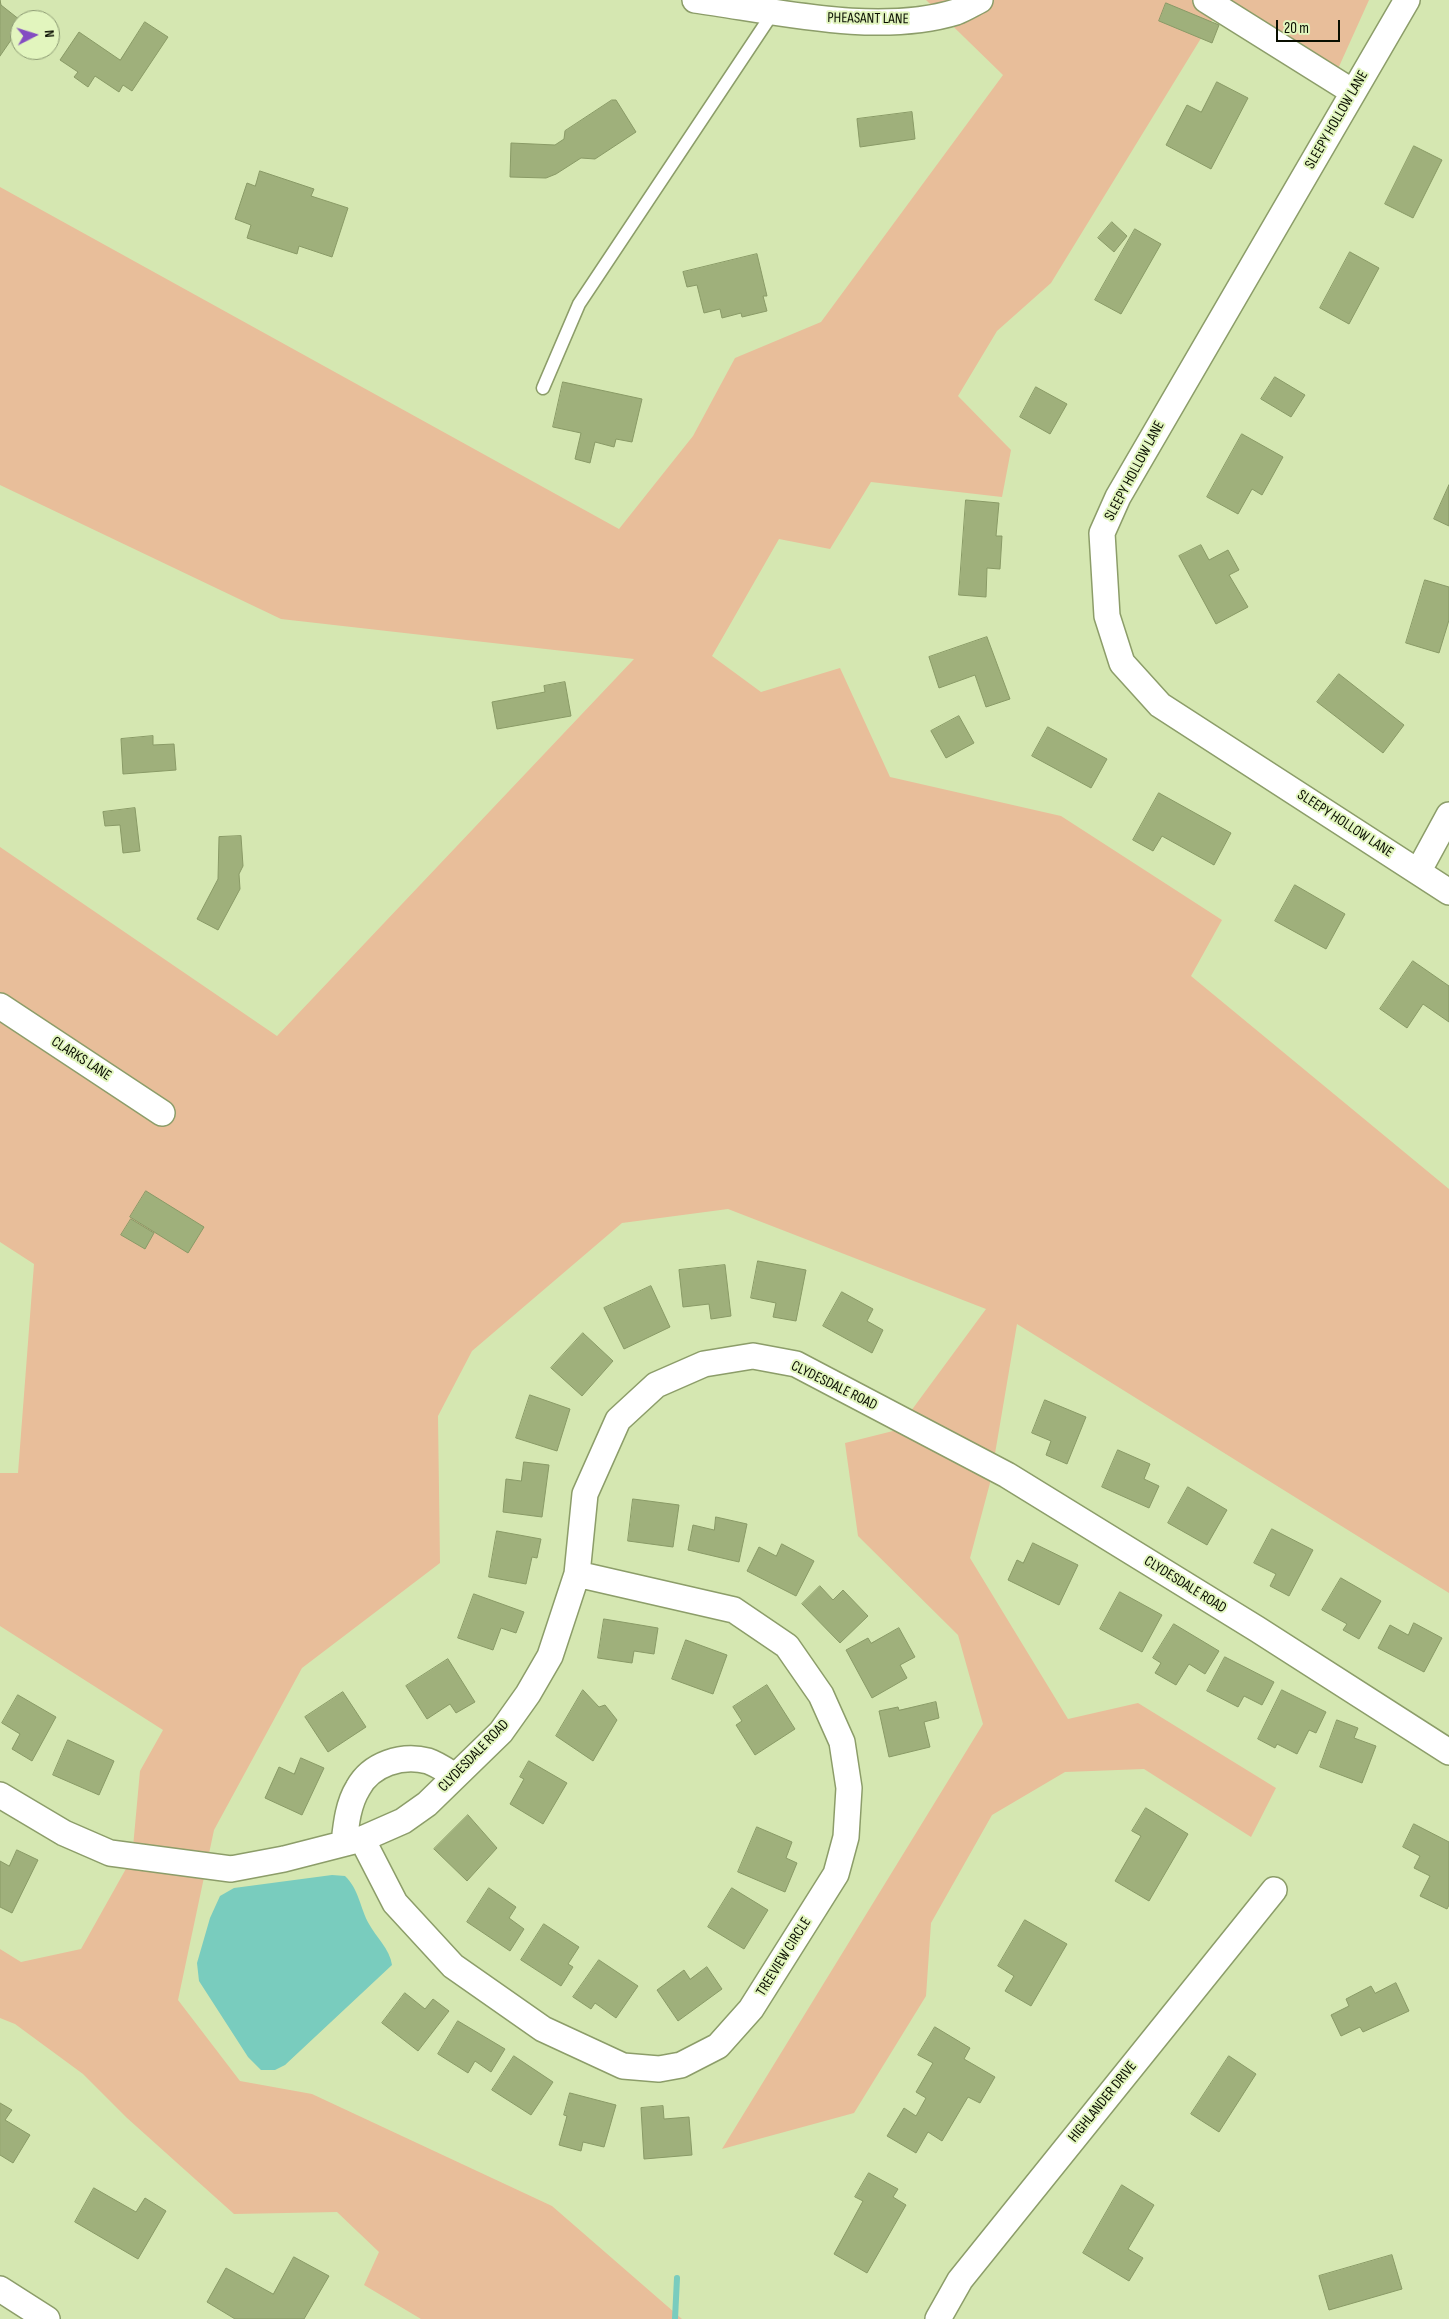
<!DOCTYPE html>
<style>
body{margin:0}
#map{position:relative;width:1449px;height:2319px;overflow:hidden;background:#d5e7b1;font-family:"Sofia Sans Condensed",sans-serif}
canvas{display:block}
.north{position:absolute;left:10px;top:10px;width:50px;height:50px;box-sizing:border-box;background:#e2f5be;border:1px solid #8b9972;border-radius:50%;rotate:85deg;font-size:14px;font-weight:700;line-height:20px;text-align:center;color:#090e00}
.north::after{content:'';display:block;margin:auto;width:18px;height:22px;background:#844cc2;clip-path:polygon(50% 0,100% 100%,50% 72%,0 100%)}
.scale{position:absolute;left:1276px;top:20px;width:64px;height:22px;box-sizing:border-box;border:2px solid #090e00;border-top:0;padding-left:6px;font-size:15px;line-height:18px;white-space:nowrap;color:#090e00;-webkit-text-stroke:4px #e2f5be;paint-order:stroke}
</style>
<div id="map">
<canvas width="1449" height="2319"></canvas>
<div class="north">N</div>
<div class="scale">20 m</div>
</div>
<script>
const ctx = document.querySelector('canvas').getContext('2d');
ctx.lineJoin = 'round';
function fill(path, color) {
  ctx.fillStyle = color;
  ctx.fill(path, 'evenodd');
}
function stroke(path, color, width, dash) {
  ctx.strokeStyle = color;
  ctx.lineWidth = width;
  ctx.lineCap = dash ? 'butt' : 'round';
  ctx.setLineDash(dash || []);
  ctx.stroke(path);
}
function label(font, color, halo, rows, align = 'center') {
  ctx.font = font + ' "Sofia Sans Condensed",sans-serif';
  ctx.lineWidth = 4;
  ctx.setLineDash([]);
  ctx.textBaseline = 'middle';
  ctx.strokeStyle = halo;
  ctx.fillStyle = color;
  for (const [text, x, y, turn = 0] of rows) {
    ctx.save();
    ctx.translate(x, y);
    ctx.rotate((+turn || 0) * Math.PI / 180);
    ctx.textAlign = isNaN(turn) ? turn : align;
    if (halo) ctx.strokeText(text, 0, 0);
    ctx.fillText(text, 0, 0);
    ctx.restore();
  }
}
const green = new Path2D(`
 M926,0h443l-32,71 -115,-67 -171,279 -54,48 -39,65 53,54 -9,47 -131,-15 -41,67 -51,-10 -67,117 49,36 79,-24 50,109 171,39 161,104 -31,56 258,213v404l-432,-269 -27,159 -20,75 98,161 70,-16 138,85 -25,49 -107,-68 -79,3 -73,43 -61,108 -5,73 -72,117 -132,36 261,-425 -25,-89 -100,-99 -13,-93 52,-13 89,-121 -258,-100 -106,14 -150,128 -34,65 2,147 -138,105 -88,162 -36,170 62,81 72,13 240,112 130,113h-261l-57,-34 15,-33 -42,-40 -103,2 -107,-96 -44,-44 -68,-50 -15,-6v-69l21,13 60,-13 51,-91 8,-87 23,-41 -163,-104v-153h18l16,-209 -34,-22v-395l277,189 357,-377 -353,-40 -281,-134v-298l619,342 74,-93 42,-78 86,-36 182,-247z`);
const water = new Path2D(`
 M332,1875l13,1c14,13 15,32 24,48 7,13 21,25 23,41l-107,100 -10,5h-14l-13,-13 -49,-76 -2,-18 13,-45 10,-22 14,-8z`);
const stream = new Path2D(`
 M675,2319l2,-41`);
const building = new Path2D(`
 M0,0l1,5 19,15v7l-20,29z
 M1166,3l53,22 -7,18 -53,-22z
 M145,22l23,15 -36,54 -9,-6 -4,7 -24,-16 -7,11 -14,-10 4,-5 -18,-12 19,-28 41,28z
 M1217,82l31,16 -37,71 -45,-24 21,-40 14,7z
 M612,100h4l20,32 -41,27 -14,-1 -25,16 -10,4 -36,-1 1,-34 44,2 9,-6 1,-8z
 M912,112l3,27 -55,8 -3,-28z
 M1414,146l28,14 -29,58 -28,-14z
 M260,171l54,18 -3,7 37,12 -16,49 -33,-11 -2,8 -50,-16 4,-13 -16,-6 12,-36 8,3z
 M1112,222l15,14 -13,16 -16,-14z
 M1135,229l26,15 -40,70 -26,-14z
 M1350,252l29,16 -30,56 -29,-16z
 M757,254l10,42h-4l4,15 -25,6 -1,-4 -19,5 -2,-9 -16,4 -7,-28 -10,2 -4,-15z
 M1275,377l30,18 -14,22 -30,-18z
 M563,382l79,17 -10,43 -16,-3 -2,8 -19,-5 -5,21 -15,-4 6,-26 -28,-6z
 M1036,387l31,17 -17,30 -30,-17z
 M1242,434l41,23 -21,38 -10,-6 -14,25 -31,-17z
 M1449,485v41l-15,-7z
 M966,500l33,3 -3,33h6l-2,33 -13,-1 -1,29 -27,-2z
 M1201,545l8,15 19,-10 11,20 -10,5 19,32 -32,17 -37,-68z
 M1425,580l24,7v33l-10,33 -33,-10z
 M987,637l23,62 -24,8 -11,-32 -36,13 -10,-31z
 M1339,674l65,51 -21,28 -66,-51z
 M565,682l6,34 -74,13 -5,-27 53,-10 -1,-6z
 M959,716l15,27 -28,15 -15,-27z
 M1048,727l59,32 -16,29 -59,-32z
 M153,736v9l21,-1 2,26 -53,4 -2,-35z
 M1159,793l72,40 -17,32 -52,-29 -9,15 -20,-11z
 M135,808l5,43 -17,2 -3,-28 -15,1 -2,-14z
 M241,836l2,30 -4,8 1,15 -22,41 -21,-11 21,-40 1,-42z
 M1295,885l50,29 -19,35 -51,-28z
 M1413,961l36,25v36l-26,-18 -16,24 -27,-19z
 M146,1191l58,36 -16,26 -58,-36z
 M131,1219l23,14 -9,16 -24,-14z
 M758,1261l48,9 -10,51 -23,-4 3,-14 -25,-5z
 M725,1265l6,51 -20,3 -2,-15 -26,3 -4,-37z
 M651,1286l19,41 -46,22 -20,-41z
 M842,1292l31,17 -6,12 16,9 -11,23 -49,-27z
 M583,1333l30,28 -31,35 -31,-28z
 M530,1395l40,14 -13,42 -41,-13z
 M1045,1400l41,17 -19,47 -21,-9 5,-14 -19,-8z
 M1118,1450l32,14 -6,15 15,7 -10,22 -47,-21z
 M524,1462l25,3 -7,52 -39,-5 3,-33 15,2z
 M1188,1487l39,23 -20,35 -39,-22z
 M633,1499l46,6 -6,42 -45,-6z
 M716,1517l31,7 -8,38 -51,-12 5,-25 21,5z
 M1272,1529l41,21 -24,46 -19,-10 6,-12 -22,-11z
 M497,1531l44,8 -4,19 -5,-1 -6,27 -37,-7z
 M1033,1543l45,22 -19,40 -51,-25 9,-20 6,3z
 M782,1544l32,17 -18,35 -49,-25 12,-24 17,9z
 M1341,1578l40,23 -22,38 -16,-9 4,-6 -25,-14z
 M820,1586l13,14 10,-10 25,26 -28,27 -38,-39z
 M1120,1592l42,23 -20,37 -42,-23z
 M474,1594l50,18 -8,21 -15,-5 -8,22 -35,-12z
 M604,1619l54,9 -4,26 -20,-3 -2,12 -34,-5z
 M1414,1623l28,15 -18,34 -46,-24 12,-23 18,10z
 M1174,1624l45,27 -14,23 -16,-10 -13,21 -21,-12 6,-10 -8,-5z
 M899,1628l16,29 -15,8 7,13 -35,20 -26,-48 22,-12 3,5z
 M686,1640l41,15 -14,39 -41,-15z
 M1225,1657l49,25 -12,23 -18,-9 -6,11 -31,-16z
 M448,1659l27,43 -19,11 -6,-9 -23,15 -21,-33z
 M767,1685l28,44 -40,26 -19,-30 6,-4 -9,-14z
 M583,1690l16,17 6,-2 12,15 -24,41 -37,-25z
 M1282,1690l44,22 -10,21 -7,-3 -12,24 -20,-10 -2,4 -17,-9z
 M343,1692l23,35 -38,25 -23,-35z
 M18,1695l38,22 -24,44 -20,-12 8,-15 -18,-11z
 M936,1702l3,16 -15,4 6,25 -41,10 -10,-46 19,-4 1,3z
 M1337,1720l21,8 -4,10 22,8 -14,37 -42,-16z
 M68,1740l46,21 -15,34 -46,-20z
 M301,1758l23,10 -22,47 -37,-17 14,-31 15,7z
 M529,1761l38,22 -24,41 -33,-20 14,-25 -4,-2z
 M1146,1808l42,26 -39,67 -34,-20 26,-45 -9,-5z
 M468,1815l29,33 -30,33 -33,-32z
 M1414,1824l35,18v63l-2,4 -27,-13 10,-20 -16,-8 6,-12 -17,-9z
 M757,1827l35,15 -6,16 11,5 -12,29 -47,-20z
 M17,1850l21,10 -26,53 -12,-6v-46l9,5z
 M489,1888l27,19 -7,11 15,11 -14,22 -43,-29z
 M732,1888l36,22 -24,39 -36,-22z
 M1025,1920l42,24 -36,62 -26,-15 9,-15 -16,-10z
 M544,1924l35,23 -11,17 5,3 -12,19 -40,-26z
 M599,1960l39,26 -22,32 -21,-15 -4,6 -18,-12z
 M707,1967l15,22 -44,32 -21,-31 27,-20 6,9z
 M1396,1983l13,28 -46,21 -3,-5 -19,9 -10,-21 18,-9 -3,-7 25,-13 4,7z
 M405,1993l20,16 8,-10 16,12 -31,40 -36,-28z
 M458,2021l47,28 -14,23 -16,-11 -7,12 -30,-19z
 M935,2027l35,21 -6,11 31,18 -15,26 -12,-6 -26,44 -14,-9 -12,21 -29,-17 17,-28 12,8 10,-18 -10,-6 17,-29 -15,-8z
 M514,2056l39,26 -22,33 -39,-25z
 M1229,2056l27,18 -37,58 -28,-18z
 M570,2093l46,12 -12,42 -21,-5 -2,9 -22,-6 8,-29 -3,-1z
 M0,2103l12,7 -7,10 25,15 -17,28 -13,-8z
 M663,2106l1,13 25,-2 3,38 -48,4 -3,-51z
 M869,2173l29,16 -5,8 13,8 -39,68 -33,-19 29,-53 -8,-4z
 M1122,2185l32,20 -26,44 15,9 -14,23 -46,-28z
 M94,2188l42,24 9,-14 21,13 -28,48 -63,-37z
 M1392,2255l10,34 -73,21 -10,-34z
 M294,2257l35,19 -25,43h-69l-28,-17 19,-34 47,26z`);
const service = new Path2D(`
 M543,388l36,-84 195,-293`);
const minor = new Path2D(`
 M695,0c80,11 182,36 261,12 8,-3 16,-8 24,-12
 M1206,0l147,92
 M1407,0l-289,497 -16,36 5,83 15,47 38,42 289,187
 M1418,872l31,-57
 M0,1006l162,107
 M0,1795l64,38 46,20 121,16 53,-10 78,-20 41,-18 24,-17 74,-72 27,-38 22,-38 27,-82 8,-80 33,-74 38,-35 48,-21 49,-8 43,8 211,111 250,154 192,123
 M362,1839l33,64 58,63 90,63 80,37 36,3 22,-4 37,-19 33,-37 85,-135 10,-37 3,-49 -7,-46 -21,-47 -34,-49 -53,-36 -157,-36
 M344,1843c2,-18 4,-39 14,-55 13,-24 44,-34 70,-27 9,3 19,10 27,15
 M0,2289l47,30
 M938,2319l22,-39 314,-390`);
const streetNames = [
 ["PHEASANT LANE",868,19,1],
 ["SLEEPY HOLLOW LANE",1337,120,-60],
 ["SLEEPY HOLLOW LANE",1135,471,-62],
 ["SLEEPY HOLLOW LANE",1345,824,33],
 ["CLARKS LANE",81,1059,33],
 ["CLYDESDALE ROAD",834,1386,26],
 ["CLYDESDALE ROAD",1185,1585,32],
 ["CLYDESDALE ROAD",474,1756,-46],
 ["TREEVIEW CIRCLE",784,1957,-58],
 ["HIGHLANDER DRIVE",1103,2102,-51]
];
fill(green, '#e8be9a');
fill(water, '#79ccbe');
stroke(stream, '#79ccbe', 6);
fill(building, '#9fb07b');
stroke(building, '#899a66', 1);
stroke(service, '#8c9d69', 15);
stroke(minor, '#8c9d69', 28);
stroke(service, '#fff', 12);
stroke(minor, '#fff', 25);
label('15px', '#090e00', '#e2f5be', streetNames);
</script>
